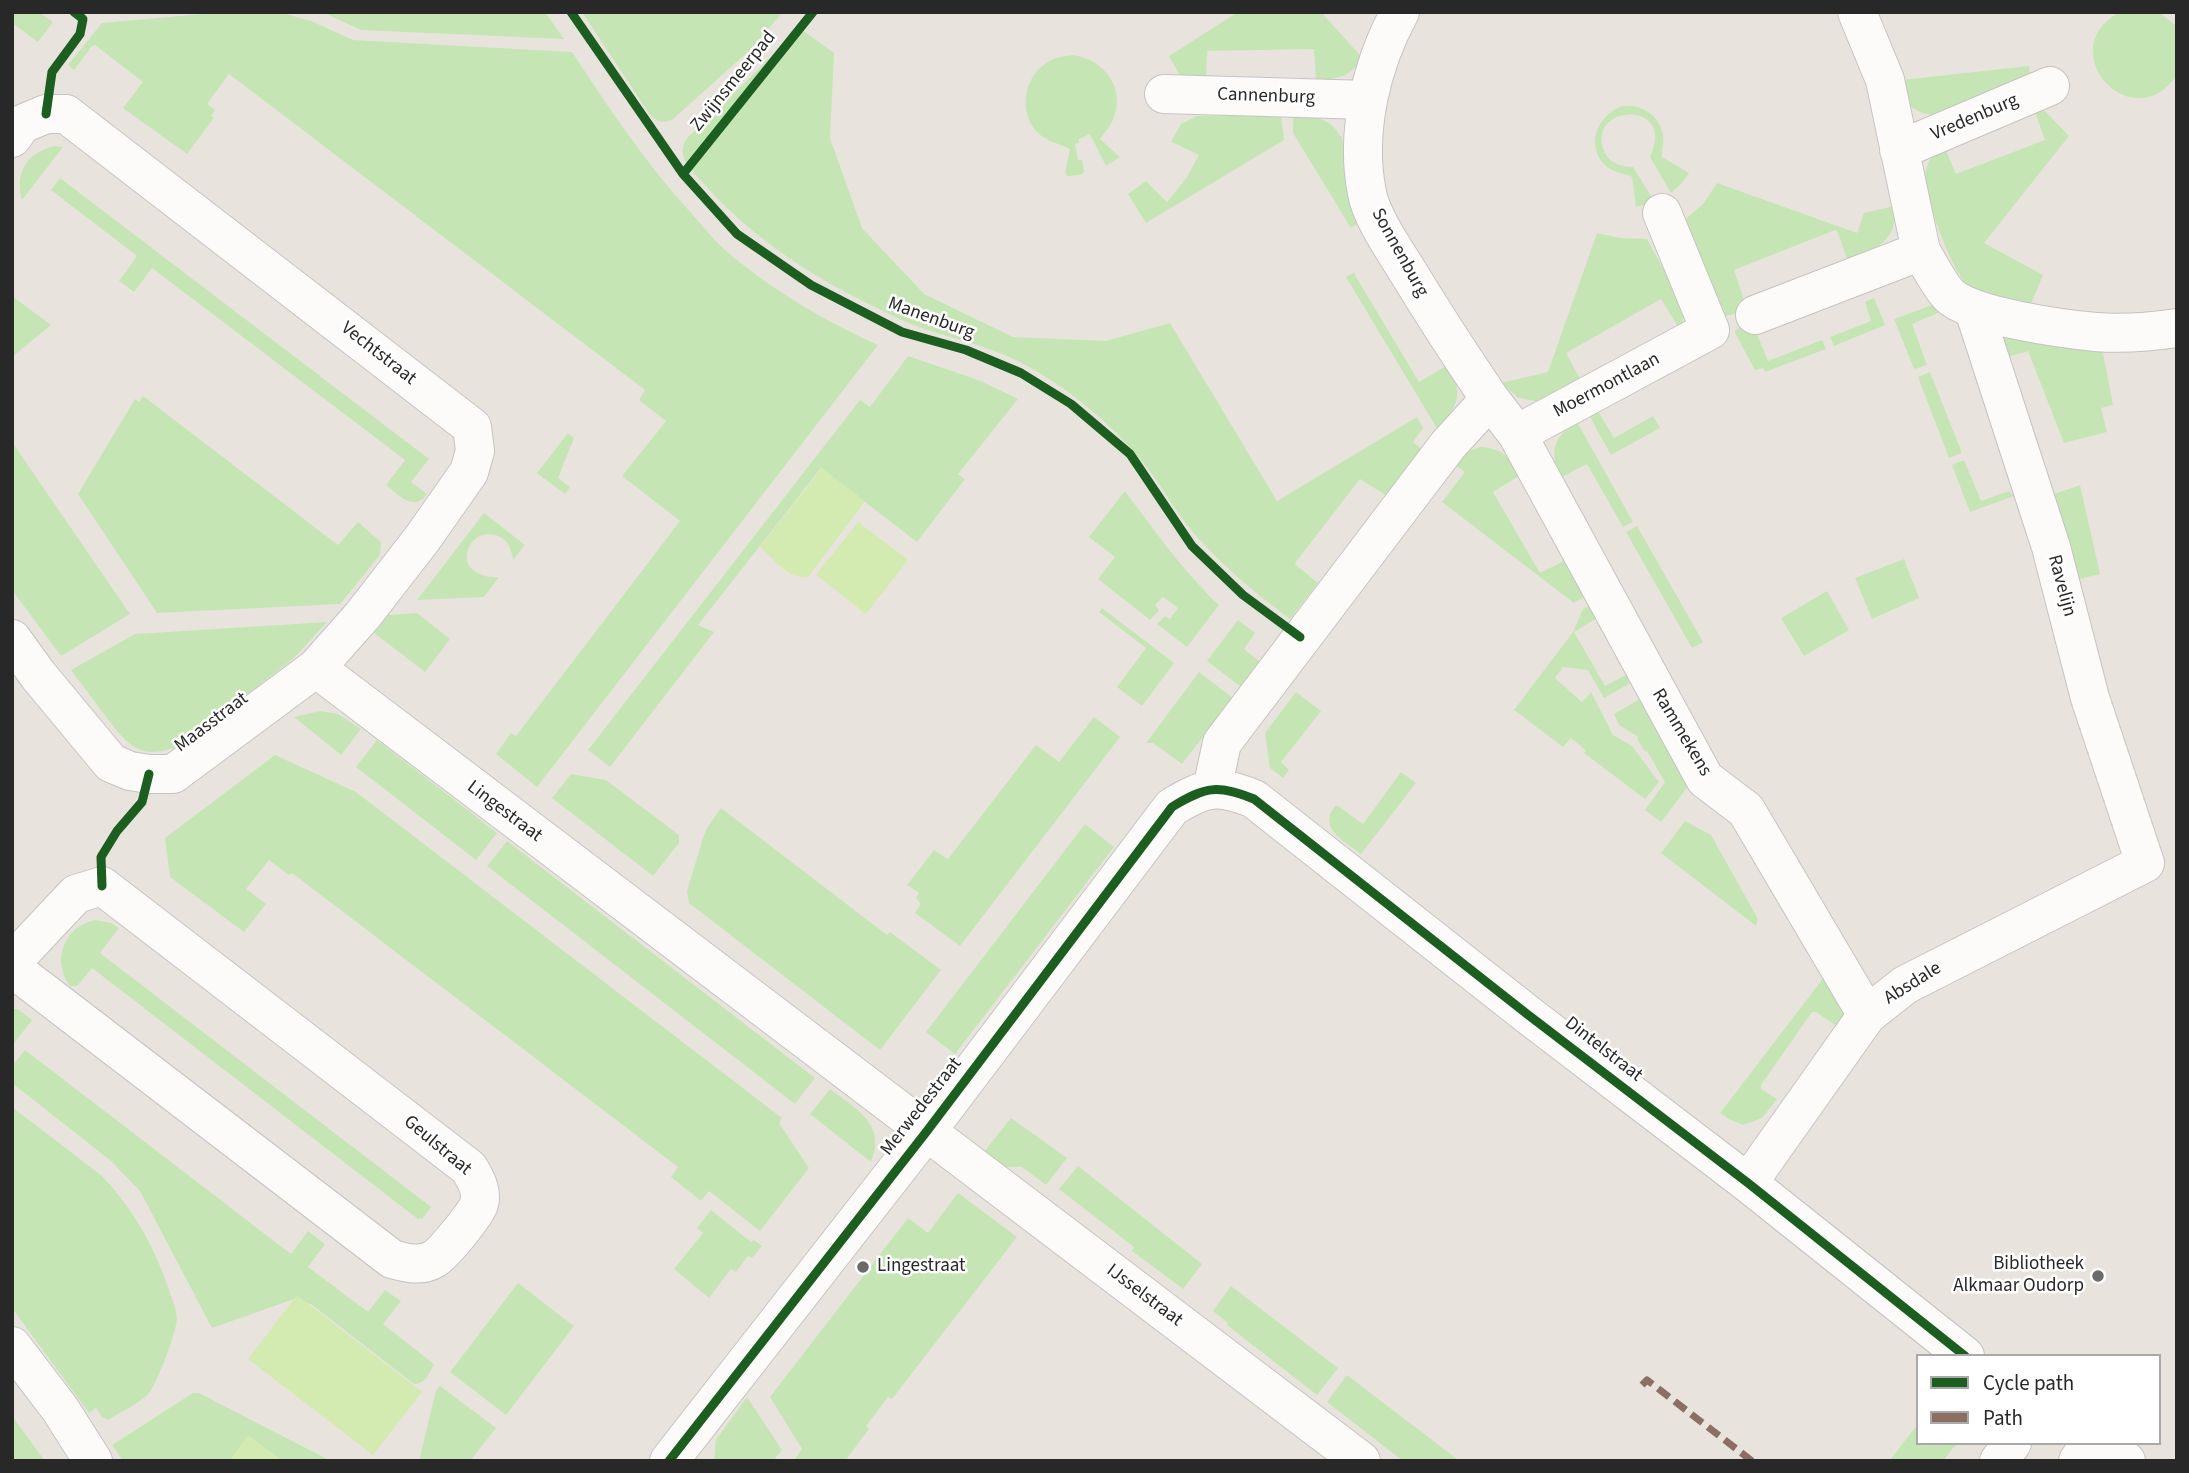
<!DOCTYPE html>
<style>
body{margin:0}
#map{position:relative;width:2189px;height:1473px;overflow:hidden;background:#e8e4dd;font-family:"Source Sans 3",sans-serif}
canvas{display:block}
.frame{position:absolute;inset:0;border:14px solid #282828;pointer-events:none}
.legend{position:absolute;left:1916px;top:1354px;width:245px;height:91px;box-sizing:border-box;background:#fff;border:2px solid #a9a9a9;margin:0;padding:9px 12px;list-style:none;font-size:21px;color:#282828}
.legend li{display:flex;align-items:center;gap:14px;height:35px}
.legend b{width:35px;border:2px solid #a9a9a9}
</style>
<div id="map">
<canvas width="2189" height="1473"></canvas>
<div class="frame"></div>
<ul class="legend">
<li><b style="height:9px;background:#1b5e20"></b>Cycle path</li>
<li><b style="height:9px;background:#8d6e63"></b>Path</li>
</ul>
</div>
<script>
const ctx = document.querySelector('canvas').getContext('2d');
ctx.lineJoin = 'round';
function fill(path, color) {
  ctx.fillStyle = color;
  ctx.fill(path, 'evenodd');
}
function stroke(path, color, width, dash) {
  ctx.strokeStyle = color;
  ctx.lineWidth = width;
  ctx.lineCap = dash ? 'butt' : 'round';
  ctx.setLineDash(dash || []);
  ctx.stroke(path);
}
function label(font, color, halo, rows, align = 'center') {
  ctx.font = font + ' "Source Sans 3",sans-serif';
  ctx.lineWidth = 5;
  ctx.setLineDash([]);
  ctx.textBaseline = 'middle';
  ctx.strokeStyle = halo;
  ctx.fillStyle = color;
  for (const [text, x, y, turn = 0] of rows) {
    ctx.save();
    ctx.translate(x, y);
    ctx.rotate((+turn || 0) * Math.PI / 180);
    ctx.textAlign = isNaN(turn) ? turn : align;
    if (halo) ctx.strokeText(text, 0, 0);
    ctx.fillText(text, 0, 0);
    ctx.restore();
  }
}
const green = new Path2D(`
 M12,12h27l14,10 -15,20 -26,-19z
 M224,12h55l32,9 42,19 219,12c37,56 74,112 120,162 11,12 21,25 32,35 46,40 99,71 154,96l-341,442 -41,-33 15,-21 5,3 164,-215 -58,-45 44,-55 -27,-21 6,-10 -416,-316 -22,30 8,6 -4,6 3,2 -27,36 -64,-46 20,-26 -48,-37 -3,1 -18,24 -6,-5 34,-42z
 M322,12h223l19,27 -203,-9z
 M582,12h201l-34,39 -76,68c-10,5 -15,3 -23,-4z
 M1238,12h83l38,42 2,3c-8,20 -26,23 -45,22l-2,-30 -107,2 -1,29 -25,-3 -12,-21z
 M2120,12h39l17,14 1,49c-45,66 -127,-26 -57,-63z
 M798,27l36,26 -4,85 32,90 62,66 89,43 93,4 64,-18 107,178 140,-84 6,11 -10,14 10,8 -36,46 -27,-17 -65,84 1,2 22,18 -28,36c-36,-27 -69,-54 -98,-88 -16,-19 -28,-41 -43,-61 -35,-45 -82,-84 -133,-110 -33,-16 -67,-22 -100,-34 -14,-5 -26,-12 -39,-18 -63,-30 -124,-69 -171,-122 -13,-14 -32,-29 -19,-48l76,-73z
 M1073,55c32,5 53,33 40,65 -4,8 -9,13 -13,19l20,18 -14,9 -16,-32 -11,5v4l-4,1 3,16h4l2,12 -3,3 -14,1 -2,-4 5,-23c-11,-6 -24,-7 -34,-18 -19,-22 -11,-58 15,-71 7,-3 14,-4 22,-5z
 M2029,66l1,9 -97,40 -11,-2 -13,-7 -7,-26z
 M1623,106c18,-2 36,9 40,28 1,7 -1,15 -1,23l27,16 -7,10 -11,10 -21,-36c28,-60 -68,-52 -45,-4 5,10 17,14 28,14l22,35 -19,5 -4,-30c-8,-4 -17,-4 -25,-10 -23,-20 -10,-53 16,-61z
 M2039,109l6,2 24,25 -85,107 59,32 -12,29c-19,-3 -40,-5 -57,-14 -21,-11 -39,-73 -48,-96 -3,-21 0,-36 18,-48l12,28 89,-34 -10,-28z
 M1197,116h84l3,24 -138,83 -18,-29 18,-13 21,21 20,-25 12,-22 -27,-13v-2l9,-16z
 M1293,116c24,1 35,0 49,22l18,84 -9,6 -58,-95z
 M55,146l8,1 -41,53c-8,-27 5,-48 33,-54z
 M60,178l369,281 -18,23 16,12c-13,18 -28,2 -41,-9l19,-25 -253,-192 -18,24 -15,-11 18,-25 -86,-66z
 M1717,183l140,50 7,-20 30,-7c6,33 -18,43 -44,53l-3,-1 -10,-27 -2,-1 -101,40 10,30 -3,12 -15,4 -46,-87v-5l23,-20z
 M1597,233l23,5 27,1 37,68 1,7 -4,11h-4l-16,-26 -95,54 14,26 -41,23 -20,-4 -18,-15 47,-11z
 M1355,272v3l64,107 27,-16c20,28 11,40 -8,64l-92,-153z
 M12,296l39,29 -39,32z
 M1874,298l11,27 -51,21 -4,-9 41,-16 -6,-19z
 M1938,303l2,9 -28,12 15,41 -13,4 -20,-50z
 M1747,325l9,7 12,29 54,-21 4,9 -61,23 -2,-4 -8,2 -20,-37v-3z
 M2009,335l91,15 3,3 10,52 -12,3 6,24 -43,11 -36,-92 -29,9 2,-21z
 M908,356l73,25 37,18 -60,75 7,5 -48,63 -96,-74 -123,157 16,7 -104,135 -22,-17 272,-350 10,7z
 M1930,372l32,81 -13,5 -31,-81z
 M143,396l195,149 20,-23 23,20 -1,13 -40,49 -183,9 -79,-119 57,-95 4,3z
 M1598,411l16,27 39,-22 7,12 -49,27 -22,-40z
 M1577,422l56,100 -10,5 -36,-63 -27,14c-10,-25 -8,-41 17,-56z
 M568,433l6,5 -16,40 12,9 -5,7 -28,-21z
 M12,442l118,172 -69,42 -49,-66z
 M1480,447c22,1 30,10 39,29l-26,16 47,81 26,-13 23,34 -15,9 -132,-101 23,-30 -10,-7 11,-13z
 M1964,460l17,41 28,-10 5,5 -44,16 -18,-47z
 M2080,485l20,89 -21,5 -30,-83z
 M1125,491c31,41 56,78 94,114l-32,42 -30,-23 8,-8 5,3 8,-11 -15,-11 -8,8 4,5 -9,10 -52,-41 17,-22 -26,-20z
 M484,513l41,32 -12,15c-1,-5 -2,-11 -5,-16 -9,-13 -30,-13 -38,1 -12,22 11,34 29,32l-15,20 -67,3z
 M1637,526l66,116 -11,6 -66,-116z
 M1904,559l15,39 -47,21 -17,-41z
 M1827,591l22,39 -45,26 -23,-38z
 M1594,603l5,14 -25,15 31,54 26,-14 5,8 -32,18 -16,-28 -25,-3 -8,11 27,24 9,-10 22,43 19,11 27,36 -14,17 -61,-46 2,-2 -15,-13 -8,9 -49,-37 59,-78 10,-23z
 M1102,608l72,55 -32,43 -25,-19 29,-39 -47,-36z
 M417,613l33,26 -25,33 -51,-39 14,-18z
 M1238,620l17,13 -11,16 16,13 -19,25 -34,-26z
 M327,622l-34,37 -112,86c-41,17 -53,1 -77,-31 -11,-15 -22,-29 -33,-44l64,-36z
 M1199,672l34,26 -51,66 -29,-21h-7z
 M1296,692l25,19 -40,51 8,8 -6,8 -13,-10 -5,-35z
 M1643,697l46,88 -28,37 -16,-12 20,-28 -18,-31 -2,1 -8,-13 1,-2 -19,-12 -5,-11z
 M320,711l18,3 23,15 -20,26 -47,-38z
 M1094,717l26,20 -160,209 -45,-33 6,-9 -5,-6 3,-5 -12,-8 27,-35 14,9 88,-114 23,17z
 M377,740l120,93 -21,27 -120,-93z
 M275,755l81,37 426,326 -3,5 30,45 -49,63 -51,-40 -8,10 -30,-24 7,-10 -386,-294 -3,2 -20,-15 -23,29 20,15 -22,28 -74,-55 -5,-39z
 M1401,772l15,11 -55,71c-16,-12 -44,-26 -26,-48h3l25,18z
 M571,774l35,6 73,55v8l-26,33 -101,-78z
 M721,808l166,127 3,-3 51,38 -61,80 -191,-147 -2,-12 16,-53 4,-10z
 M1685,821l26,14 47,84 -2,7 -95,-73z
 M1085,824l29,23 -159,207 -29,-22z
 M507,841l308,237 -20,26 -308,-238z
 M96,920l15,3 8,5 -19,25 331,254 -9,12 -2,-1 -2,1 -326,-251 -15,18h-7c-19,-25 -6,-61 26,-66z
 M1825,976l22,38 -6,15 -25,-17h-4l-51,73v4l16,10 -15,19 -19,7 -14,-6 -9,-6z
 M12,1009h6l14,11 -20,26z
 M25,1050l266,204 17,-23 17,13 -17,23 60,45 17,-22 16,11 -18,23 51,40c-5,9 -8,20 -20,20l-103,-80 -17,-5 -82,29 -72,-137 -29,-30 -99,-78v-17z
 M830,1089c26,20 57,35 41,73l-61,-48z
 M12,1107l90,69c30,31 52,70 66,111 3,10 8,20 9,31 0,13 -20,65 -28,75 -10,11 -29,19 -41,27l-6,-3 -6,-9 -7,5 -77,-105z
 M1011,1118l56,40 -21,27 -24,-18h-18l-20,-15z
 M1078,1166l124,98 -19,25 -51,-38 2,-4 -75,-58z
 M958,1193l59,44 -125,162 -4,-2 -22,29 3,3 -24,32h-48l-2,-2 7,-10 -32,-52 138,-179 20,15z
 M711,1210l40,32 3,-2 8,6 -10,12 -4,-2 -12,16 -5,-3 -22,29 -35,-29 29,-36 -6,-5z
 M518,1283l56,43 -68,89 -56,-43z
 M1231,1286l107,82 -21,27 -90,-70 1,-2 -15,-12z
 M1347,1375l110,84 -2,2h-52l-76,-59z
 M440,1386l56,42 -26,33h-51l17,-71z
 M193,1393h6l132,68h-208l-11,-16z
 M747,1397l35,53 -9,11h-59l2,-21z
 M12,1416l33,45h-33z
 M1918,1424v19h39l-14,18h-54z`);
const pitch = new Path2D(`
 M822,468l43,33 -56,75c-19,6 -36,-18 -49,-29z
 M858,522l50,38 -42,54 -50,-39z
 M297,1295l125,97 -49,63 -125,-96z
 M248,1435l35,26h-54z`);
const street = new Path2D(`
 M1400,12c-29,53 -45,121 -33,181 4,22 24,52 36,71 28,46 57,91 87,135
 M1857,12l28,68 36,171
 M1164,94l204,6
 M12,138l10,-14 24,-10h20l406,313 3,24 -6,21 -47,67 -59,76 -47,53 -143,106h-24l-19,-3 -19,-8 -73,-88 -26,-36
 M1899,150l151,-64
 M1755,315l166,-64c7,12 20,37 29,45 23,21 114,33 146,36 26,2 54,0 81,-4
 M1517,434l188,345 41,31 121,205
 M316,668l1045,793
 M1212,789l10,-46 226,-298 42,-46 27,35 193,-104 -48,-117
 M12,962l64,-68 26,-8 367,282c6,10 14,23 10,36 -4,11 -35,49 -45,55 -13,8 -28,4 -42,0l-380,-291
 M1748,1183l119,-168 38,-30 240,-122 -55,-165 -39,-151 -77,-237
 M12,1346l48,63 33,52
 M2102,1443l24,18
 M669,1461l258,-330 245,-324c33,-20 45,-23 82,-8l273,215 221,169 217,173`);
const secondary = new Path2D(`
 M1999,1461l13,-18
 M2078,1461l12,-18`);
const quiet = new Path2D(`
 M1642,1385l5,-5 105,81`);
const cycleway = new Path2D(`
 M571,12l112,162 54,60 74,51 91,47 64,18 55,23 50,31 59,50 62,92 51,49 57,42
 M46,114l6,-42 28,-38 3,-15 -9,-7
 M683,174l130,-162
 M102,886l-1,-29 16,-26 25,-29 7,-28
 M669,1461l258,-330 245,-324c33,-20 45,-23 82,-8l273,215 221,169 217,173`);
const markers = [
 [863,1267,7,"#6b6a67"],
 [2098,1276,7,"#6b6a67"]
];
const streetNames = [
 ["Zwijnsmeerpad",734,82,-51],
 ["Cannenburg",1266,97,2],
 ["Vredenburg",1975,118,-23],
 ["Sonnenburg",1399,253,61],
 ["Manenburg",931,319,20],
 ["Vechtstraat",378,354,38],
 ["Moermontlaan",1607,386,-28],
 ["Ravelijn",2061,586,75],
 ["Maasstraat",212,723,-37],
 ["Rammekens",1681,733,59],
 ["Lingestraat",504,812,37],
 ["Absdale",1913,984,-32],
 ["Dintelstraat",1603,1050,38],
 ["Merwedestraat",922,1107,-52],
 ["Geulstraat",437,1146,40],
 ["IJsselstraat",1144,1296,37]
];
const poiNames = [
 ["Bibliotheek",2084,1265],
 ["Alkmaar Oudorp",2084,1287],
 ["Lingestraat",877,1267,"left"]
];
fill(green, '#c6e5b4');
fill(pitch, '#d3eab1');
stroke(street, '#c5c3c3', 40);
stroke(secondary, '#c5c3c3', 40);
stroke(street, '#fcfbfa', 38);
stroke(secondary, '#fcfbfa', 38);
stroke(quiet, '#8d6e63', 7, [14, 7]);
stroke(cycleway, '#1b5e20', 9);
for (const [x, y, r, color] of markers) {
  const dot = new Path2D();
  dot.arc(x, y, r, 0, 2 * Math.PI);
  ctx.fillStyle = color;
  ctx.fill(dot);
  stroke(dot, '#fff', 2.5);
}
label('19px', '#282828', '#fff', streetNames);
label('19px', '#282828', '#fff', poiNames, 'right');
</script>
